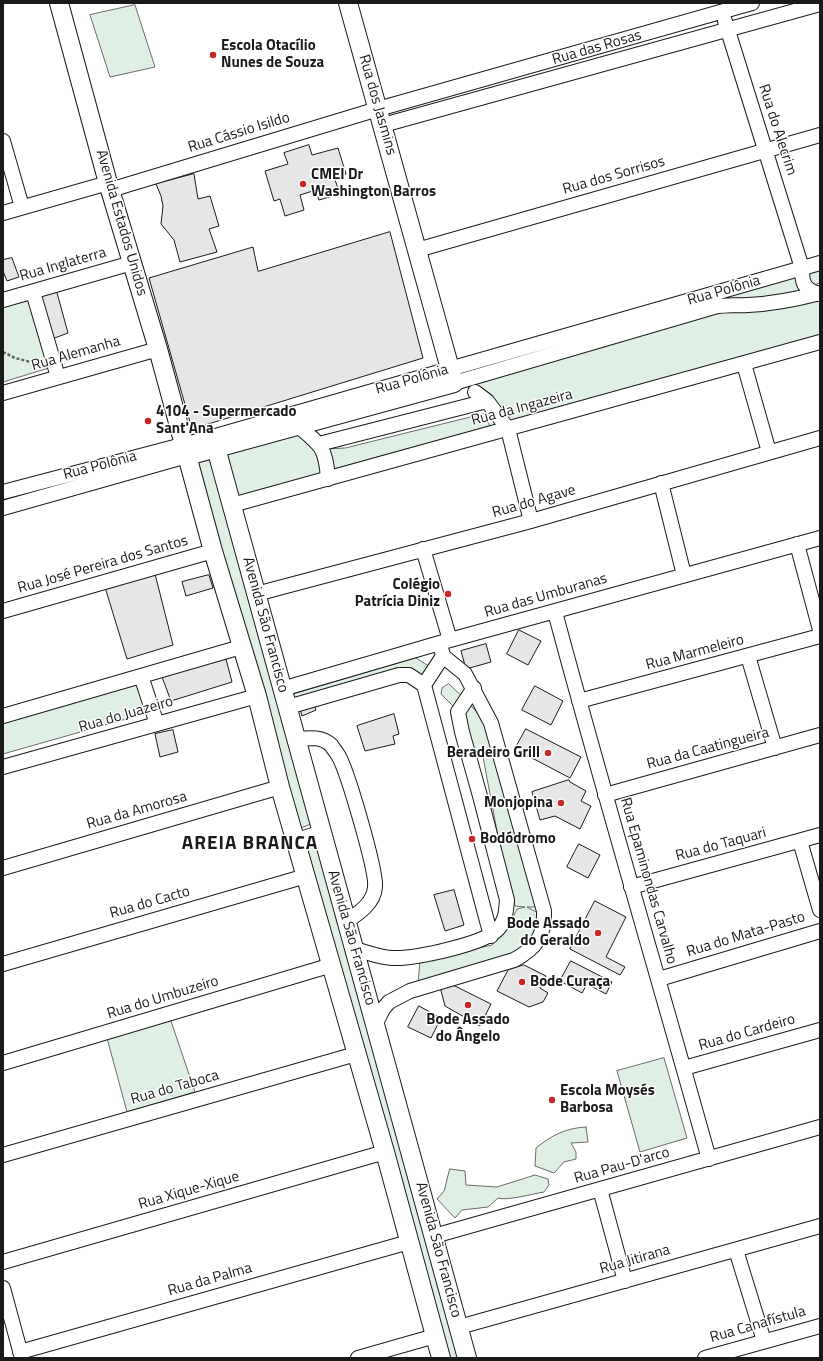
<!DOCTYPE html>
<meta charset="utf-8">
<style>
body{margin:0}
#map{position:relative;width:823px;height:1361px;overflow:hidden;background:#fff;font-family:"Titillium Web",sans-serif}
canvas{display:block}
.frame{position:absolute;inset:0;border:4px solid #1a1a1a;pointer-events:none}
</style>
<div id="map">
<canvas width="823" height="1361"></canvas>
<div class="frame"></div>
</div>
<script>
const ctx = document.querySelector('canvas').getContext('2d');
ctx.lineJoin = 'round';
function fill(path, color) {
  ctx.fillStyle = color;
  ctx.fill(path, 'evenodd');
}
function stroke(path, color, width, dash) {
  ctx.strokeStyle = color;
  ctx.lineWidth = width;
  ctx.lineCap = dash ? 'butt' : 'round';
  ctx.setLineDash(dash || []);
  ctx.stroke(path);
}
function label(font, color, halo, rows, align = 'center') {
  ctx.font = font + ' "Titillium Web",sans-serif';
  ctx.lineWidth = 3;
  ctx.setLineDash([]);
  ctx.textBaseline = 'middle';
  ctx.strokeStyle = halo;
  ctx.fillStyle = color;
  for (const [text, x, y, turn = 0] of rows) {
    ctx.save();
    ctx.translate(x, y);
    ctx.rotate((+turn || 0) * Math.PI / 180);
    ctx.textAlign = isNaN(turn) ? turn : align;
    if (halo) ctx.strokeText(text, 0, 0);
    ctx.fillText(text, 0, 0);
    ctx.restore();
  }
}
const green = new Path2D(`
 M135,5l20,62 -45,10 -20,-62z
 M820,270v13l-9,3 -3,-12z
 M796,276l4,19 -47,4 -289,75 -3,-5z
 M32,295l20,72 -49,15v-79z
 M820,295v47l-310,82 -42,-40 260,-78z
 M484,414l6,12 -156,43 -8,-20 19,-1z
 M297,431l17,13 10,27 -7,6 -80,20 -12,-47z
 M211,460l100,364 -13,5 -102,-366z
 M416,658l22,14 -6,13 -28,-16 -25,5 -86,28 -2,-7z
 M137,680l10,33 -144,41v-37z
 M449,684l19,18 19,22 50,183h-10l13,7c-2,11 -3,20 -11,29 -13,15 -89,34 -111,41l2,-23 72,-16 18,-22 7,-14 8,-2 -10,-1 -15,-59 -17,-90 -10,-9 -11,-33 -21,-21 1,-6z
 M318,844l145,514h-15l-144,-511z
 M170,1018l25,74 -68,20 -20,-74z
 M664,1058l23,80 -47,14 -23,-81z
 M586,1127l2,15 -17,1 5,9v7l-12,3 -10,11 -19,-7 1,-18c16,-13 30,-20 50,-21z
 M450,1169l15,2 1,14 31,2 38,-12 13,4 1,6 -5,7c-12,2 -37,9 -46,6l-10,9 -26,3 -7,8 -18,-19 7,-8z`);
const building = new Path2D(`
 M309,145l3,10 26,-7 8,26 -12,3 6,17 -21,6 -3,-10 -16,5 4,15 -19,6 -5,-17 -6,2 -9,-30 23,-7 -4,-11z
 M194,174l4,25 12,-3 9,30 -10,3 8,23 -37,10 -6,-22 -13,-16 2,-18 -2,-10 -5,-12z
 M390,232l33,126 -231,71 -43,-151 104,-31 5,24z
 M12,258l7,19 -12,4 -4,-10v-11z
 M56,289l12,44 -16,6 -11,-45z
 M154,570l19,75 -46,14 -23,-75z
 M209,575l4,13 -27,8 -4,-14z
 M519,630l22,11 -13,24 -21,-11z
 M486,644l5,18 -25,7 -5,-18z
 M226,659l6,23 -61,19 -9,-24z
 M535,686l28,15 -12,24 -29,-15z
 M313,701l3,9 -14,6 -3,-11z
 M394,714l5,20 -6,2 2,8 -30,7 -8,-25z
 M526,729l55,28 -11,21 -55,-29z
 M173,730l5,22 -18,5 -5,-23z
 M569,780l1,2 16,9 -5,10 10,5 -11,23 -25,-13 -15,4 -8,-28z
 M579,844l21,11 -12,23 -21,-11z
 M454,890l10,35 -19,6 -11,-36z
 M595,901l31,16 -20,40 19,10 -5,8 -50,-26z
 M571,961l41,21 -6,12 -19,-10 -5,9 -22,-12z
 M524,965l22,11 -6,12 8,5 -5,9 -14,5 -32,-16 11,-21z
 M449,983l42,21 -11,22 -35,-20 -5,-19z
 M419,1006l22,12 -10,20 -23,-11z`);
const path = new Path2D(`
 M3,352l12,6 27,7`);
const minor = new Path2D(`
 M725,21l77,247c0,15 1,20 16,26
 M383,125l437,-121
 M3,141l19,66
 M110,190l268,-81 374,-106
 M3,213l105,-30
 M417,250l403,-115
 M33,292l25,85
 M3,300l129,-37
 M744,364l25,88
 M454,383l260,-76c12,-3 22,-1 34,-2 24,-1 49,-6 72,-12
 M475,392l12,9 21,28 23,92
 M3,393l155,-44
 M298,426c23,19 28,22 30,53
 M319,444l168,-43
 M661,483l23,92
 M3,492l202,-53 615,-176
 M232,505l588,-163
 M3,508l184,-52
 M797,544l23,86
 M423,549l27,91
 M256,594l275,-73 289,-83
 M3,611l210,-60
 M555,612c49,183 103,364 154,547
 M748,656l27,92
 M141,676l16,48
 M424,685l19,-29
 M282,689l168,-49 370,-102
 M579,701l241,-65
 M288,707l111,-32h10l15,10 67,251
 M3,716l238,-69
 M296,739c13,-1 25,-3 35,6 2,3 5,7 7,10 9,14 39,117 37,132 -1,16 -16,26 -28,34
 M3,767l254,-71
 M605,795l215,-60
 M297,840l25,-8
 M800,841l20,69
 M3,868l277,-81
 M631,887l189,-52
 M354,949c13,3 26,9 39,9 21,1 92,-14 105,-29 8,-9 8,-18 9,-29l-27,-104 -18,-64 -4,-20 16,-24
 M3,964l303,-88
 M659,979l161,-48
 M375,1025l8,-16 6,-7 21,-11 104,-31c22,-12 31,-24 30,-49l-53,-188 -26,-49 -22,-18 -3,-12
 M3,1063l329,-98
 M684,1068l136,-38
 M3,1155l353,-101
 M600,1189l25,92
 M434,1236l386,-109
 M736,1250l28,91
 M3,1262l382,-110
 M3,1288l19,70
 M459,1327l361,-101
 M20,1352l389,-110
 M358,1358l77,-22
 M705,1358l115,-32`);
const major = new Path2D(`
 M59,3l49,180 50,166 55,202 44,145 23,91 105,365 56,206
 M205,439l11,9 251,910
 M187,456l267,-73 -106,-380`);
const markers = [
 [213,55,4,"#c62828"],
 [303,184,4,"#c62828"],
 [148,421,4,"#c62828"],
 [448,594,4,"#c62828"],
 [548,753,4,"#c62828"],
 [561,803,4,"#c62828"],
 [472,839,4,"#c62828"],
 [598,933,4,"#c62828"],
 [522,982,4,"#c62828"],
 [468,1005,4,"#c62828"],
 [552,1100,4,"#c62828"]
];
const poiNames = [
 ["Escola Otacílio",221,46],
 ["Nunes de Souza",221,63],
 ["CMEI Dr",311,175],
 ["Washington Barros",311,192],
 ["4104 - Supermercado",156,412],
 ["Sant'Ana",156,429],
 ["Colégio",440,585,"right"],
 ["Patrícia Diniz",440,602,"right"],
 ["Beradeiro Grill",540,753,"right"],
 ["Monjopina",553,803,"right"],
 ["Bodódromo",480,839],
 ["Bode Assado",590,924,"right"],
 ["do Geraldo",590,941,"right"],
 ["Bode Curaça",530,982],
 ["Bode Assado",468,1020,"center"],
 ["do Ângelo",468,1037,"center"],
 ["Escola Moysés",560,1091],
 ["Barbosa",560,1108]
];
const streetNames = [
 ["Rua das Rosas",597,48,-16],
 ["Rua dos Jasmins",377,105,74],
 ["Rua do Alecrim",777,130,72],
 ["Rua Cássio Isildo",239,133,-17],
 ["Rua dos Sorrisos",614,176,-16],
 ["Avenida Estados Unidos",121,223,74],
 ["Rua Inglaterra",63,265,-16],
 ["Rua Polônia",724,291,-16],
 ["Rua Alemanha",76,354,-16],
 ["Rua Polônia",412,380,-16],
 ["Rua da Ingazeira",522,408,-15],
 ["Rua Polônia",100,466,-15],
 ["Rua do Agave",534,502,-16],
 ["Rua José Pereira dos Santos",103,565,-16],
 ["Rua das Umburanas",546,596,-16],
 ["Avenida São Francisco",265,625,75],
 ["Rua Marmeleiro",695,653,-15],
 ["Rua do Juazeiro",126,715,-16],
 ["Rua da Caatingueira",708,749,-15],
 ["Rua da Amorosa",137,811,-16],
 ["Rua do Taquari",721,845,-15],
 ["Rua Epaminondas Carvalho",648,881,74],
 ["Rua do Cacto",150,903,-16],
 ["Rua do Mata-Pasto",746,935,-17],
 ["Avenida São Francisco",351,938,74],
 ["Rua do Umbuzeiro",163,998,-17],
 ["Rua do Cardeiro",747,1033,-16],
 ["Rua do Taboca",175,1088,-16],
 ["Rua Pau-D'arco",622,1166,-16],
 ["Rua Xique-Xique",189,1191,-16],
 ["Avenida São Francisco",438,1250,75],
 ["Rua Jitirana",635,1260,-16],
 ["Rua da Palma",210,1280,-16],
 ["Rua Canafístula",758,1325,-16]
];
const districtNames = [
 ["AREIA BRANCA",250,844]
];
fill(green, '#e0efe3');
stroke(green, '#6a6a6a', 1);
fill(building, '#e6e6e6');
stroke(building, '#1a1a1a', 1);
stroke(minor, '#1a1a1a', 16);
stroke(major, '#1a1a1a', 20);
stroke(path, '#5f5f5f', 2.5, [3, 2]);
stroke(minor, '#fff', 14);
stroke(major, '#fff', 18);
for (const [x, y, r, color] of markers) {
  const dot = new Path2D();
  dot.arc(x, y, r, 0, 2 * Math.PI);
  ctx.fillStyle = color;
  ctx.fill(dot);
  stroke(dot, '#fff', 1.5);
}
label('bold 15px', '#1a1a1a', '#fff', poiNames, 'left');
label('15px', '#1a1a1a', '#fff', streetNames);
ctx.letterSpacing = '1px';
label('bold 19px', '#1a1a1a', '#fff', districtNames);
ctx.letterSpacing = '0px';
</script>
